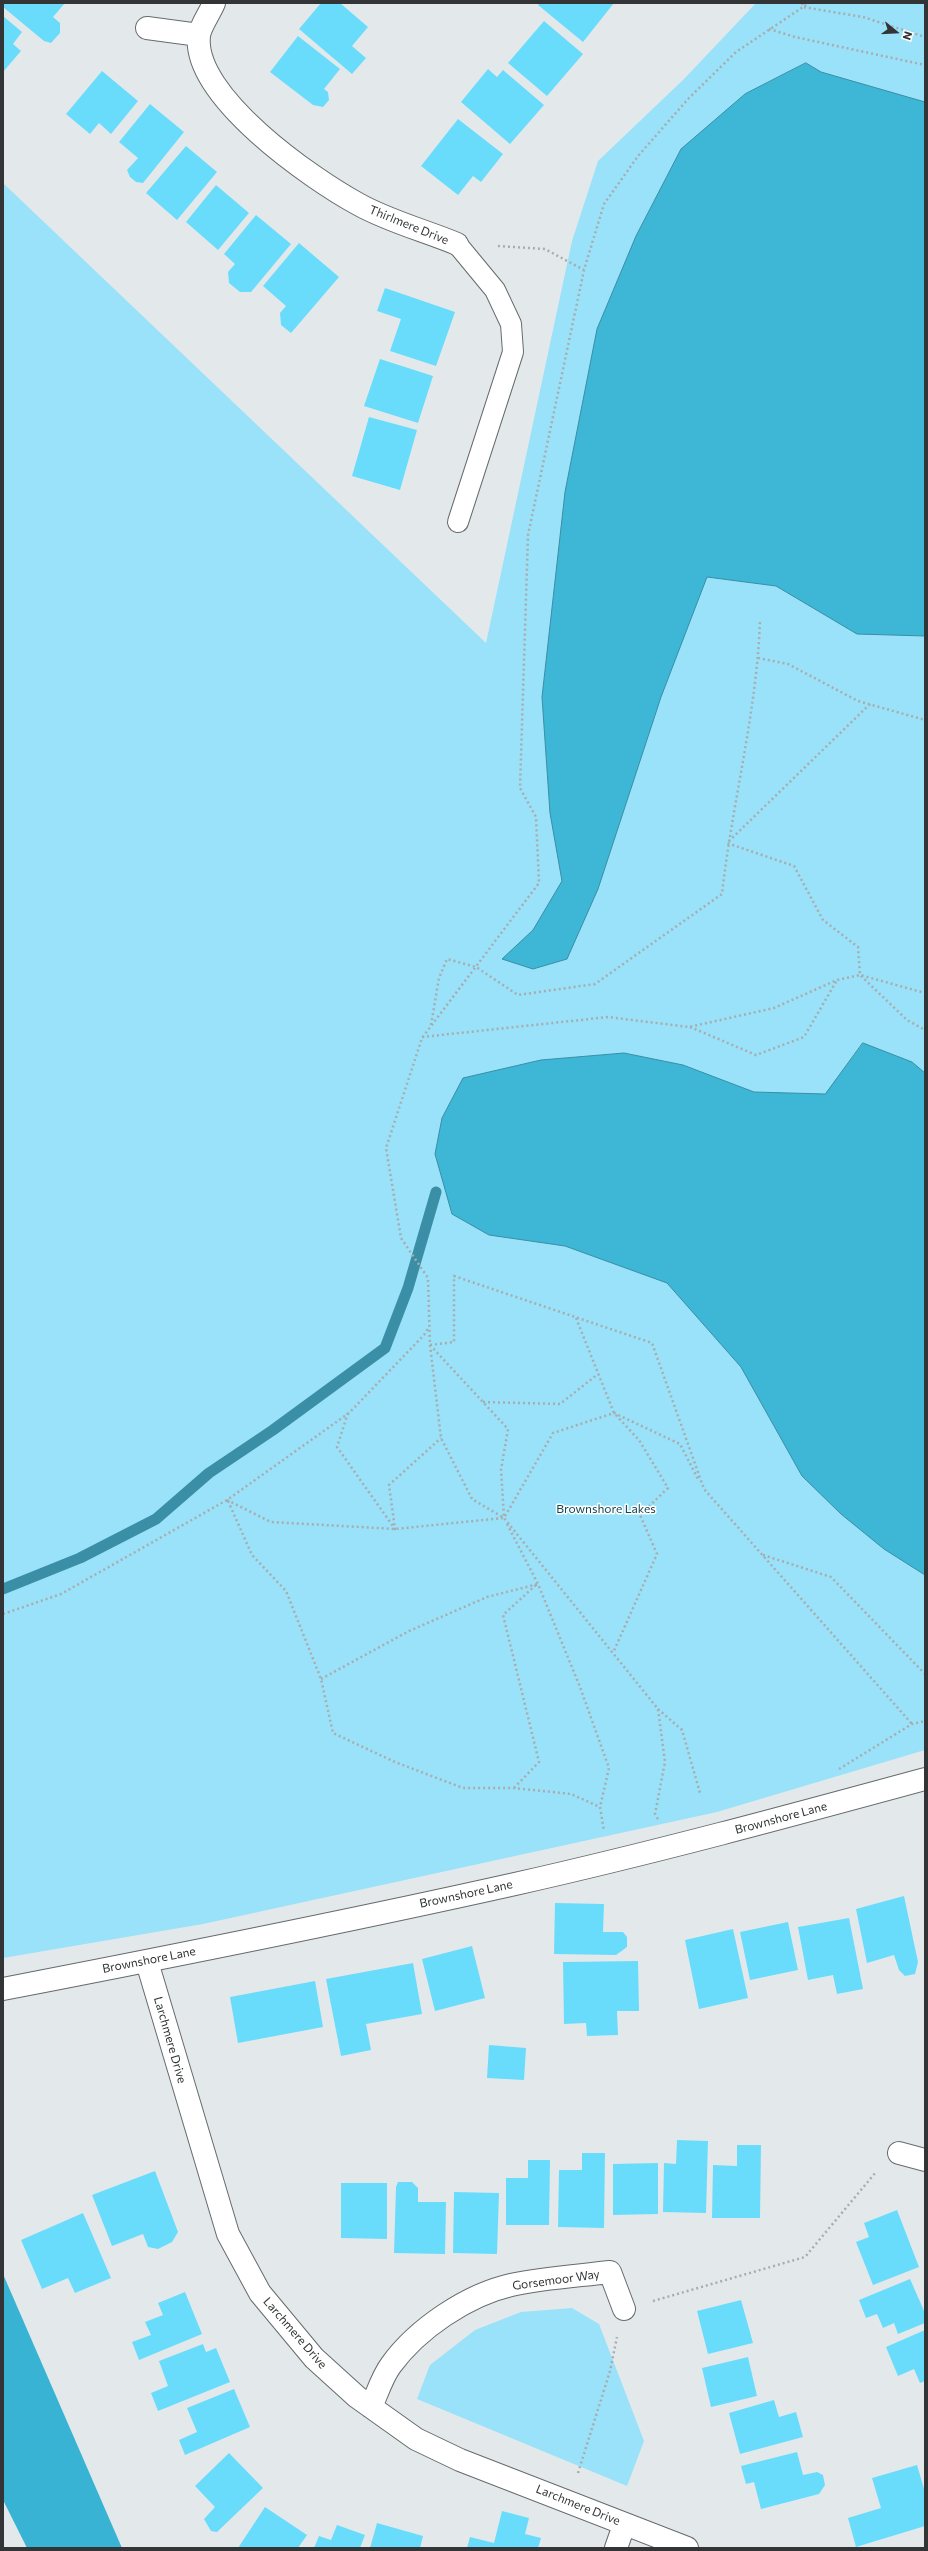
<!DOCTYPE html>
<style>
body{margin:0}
#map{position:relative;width:928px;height:2551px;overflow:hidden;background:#e3e9eb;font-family:Commissioner,sans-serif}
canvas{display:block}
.frame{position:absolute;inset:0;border:4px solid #323435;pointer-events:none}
.north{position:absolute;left:876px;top:12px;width:40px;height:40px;-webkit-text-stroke:3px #fff;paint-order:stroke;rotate:108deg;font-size:11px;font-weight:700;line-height:16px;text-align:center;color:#323435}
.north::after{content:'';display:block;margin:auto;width:14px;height:18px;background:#323435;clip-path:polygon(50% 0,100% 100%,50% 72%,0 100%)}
</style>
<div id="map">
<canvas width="928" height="2551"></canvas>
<div class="frame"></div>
<div class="north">N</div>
</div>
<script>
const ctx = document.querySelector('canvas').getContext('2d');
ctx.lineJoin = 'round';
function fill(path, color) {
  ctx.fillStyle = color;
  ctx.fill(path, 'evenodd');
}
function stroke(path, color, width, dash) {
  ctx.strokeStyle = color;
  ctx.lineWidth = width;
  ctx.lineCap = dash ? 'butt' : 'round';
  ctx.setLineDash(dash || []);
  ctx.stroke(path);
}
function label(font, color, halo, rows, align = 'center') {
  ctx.font = font + ' Commissioner,sans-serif';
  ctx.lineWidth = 3;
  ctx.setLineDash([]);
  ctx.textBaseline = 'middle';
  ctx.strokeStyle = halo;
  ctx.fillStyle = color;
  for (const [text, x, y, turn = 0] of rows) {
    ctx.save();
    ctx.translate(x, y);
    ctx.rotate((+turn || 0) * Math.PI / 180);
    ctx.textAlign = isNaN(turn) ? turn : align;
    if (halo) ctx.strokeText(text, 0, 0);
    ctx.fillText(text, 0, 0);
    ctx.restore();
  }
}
const green = new Path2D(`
 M756,3h169v1747l-208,62 -514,112 -200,34v-1775l483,460 86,-402 26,-80 86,-82z
 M572,2308l27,16 45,117 -17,45 -210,-87 13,-34 45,-35 46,-18z`);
const forest = new Path2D(`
 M3,2274l119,274h-95l-24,-48z`);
const water = new Path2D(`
 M806,63l15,9 104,30v534l-68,-2 -81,-48 -69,-9 -46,120 -63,192 -31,70 -34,10 -31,-10 31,-29 29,-49 -12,-68 -8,-116 23,-205 32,-163 39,-93 45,-87 64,-55z
 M863,1043l49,19 13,11v502l-41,-26 -43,-35 -39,-38 -61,-109 -74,-84 -102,-37 -76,-11 -37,-21 -17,-60 7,-36 21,-40 78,-18 83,-7 59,12 71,27 71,2z`);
const stream = new Path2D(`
 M3,1589l77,-31 76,-39 53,-46 64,-43 112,-82 23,-60 28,-96`);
const building = new Path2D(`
 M3,3h62l-12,14 7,6v10l-9,10 -7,-2 -41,-34z
 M321,3h19l28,24 -16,19 14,12 -14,16 -53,-45z
 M539,3h75l-31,39 -45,-37z
 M3,16l19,16 -9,12 8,7 -18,21z
 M544,21l39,33 -36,42 -39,-33z
 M298,36l42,33 -16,20 4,3 1,8 -6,7 -10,-2 -43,-33z
 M488,69l9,8 6,-7 41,35 -34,39 -49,-42z
 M102,71l36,30 -27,33 -12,-11 -9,11 -24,-20z
 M150,104l34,28 -41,51 -7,-1 -6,-5 -3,-7 11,-12 -19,-16z
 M458,119l45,35 -22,28 -8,-6 -15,19 -37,-29z
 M186,146l31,26 -40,48 -31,-27z
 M216,185l33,28 -31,37 -32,-28z
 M256,215l35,29 -40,48h-11l-11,-9 -1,-11 7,-8 -11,-10z
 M299,243l40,34 -48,56 -10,-8 -1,-12 6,-7 -23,-20z
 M385,288l70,24 -19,54 -46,-15 11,-32 -24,-8z
 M380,359l53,17 -15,47 -54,-17z
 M369,417l48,13 -17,60 -48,-14z
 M904,1896l14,66 -3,12 -10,2 -6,-6 -5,-15 -27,8 -11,-54z
 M555,1903l49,1 -1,28h20l4,5v10l-11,8 -62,-1z
 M849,1918l14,71 -26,5 -4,-19 -25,5 -10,-53z
 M788,1922l10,48 -48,10 -10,-48z
 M733,1929l15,69 -49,11 -14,-69z
 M472,1946l13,52 -50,13 -13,-52z
 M638,1961l1,50h-22l1,24 -31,1 -1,-13 -22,1 -1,-62z
 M413,1963l9,51 -56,10 5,26 -30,6 -15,-77z
 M315,1981l8,46 -85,16 -8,-46z
 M489,2045l37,3 -2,32 -37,-2z
 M677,2140l31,1 -2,72 -43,-1 1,-49 12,1z
 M737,2145h24l-1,73h-48l1,-53 24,1z
 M582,2153h23l-1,75 -46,-1 1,-57h23z
 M528,2160h22l-1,65h-43v-47h22z
 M658,2163v51l-45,1v-51z
 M155,2171l23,61 -6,10 -14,7 -10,-2 -5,-13 -31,12 -20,-51z
 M398,2182h14l6,6v14h28l-1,52 -51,-1 2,-66z
 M341,2183h46v56l-46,-1z
 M454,2192l45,1 -2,61 -44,-1z
 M897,2210l22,57 -46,18 -17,-43 13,-5 -5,-14z
 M83,2213l28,65 -36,15 -7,-15 -26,11 -21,-49z
 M910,2279l15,34v10l-27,11 -4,-11 -11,5 -6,-14 -11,4 -7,-18z
 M185,2292l17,42 -63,26 -7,-18 19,-7 -6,-13 18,-7 -5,-12z
 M741,2300l12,43 -45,11 -11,-43z
 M925,2330v51l-5,2 -6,-14 -16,7 -12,-29z
 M203,2344l3,8 10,-4 14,34 -72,29 -7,-18 17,-7 -9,-25z
 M748,2357l9,39 -46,11 -9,-39z
 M234,2389l16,38 -65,28 -6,-15 18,-8 -10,-24z
 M774,2400l5,17 17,-5 7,25 -63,17 -11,-41z
 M797,2452l6,23 14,-3 6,3 2,10 -6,9 -58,15 -7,-27 -8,2 -5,-18z
 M229,2453l34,35 -46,44 -6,-1 -7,-12 11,-12 -20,-21z
 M917,2465l8,27v34l-69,21 -8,-29 33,-10 -9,-30z
 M265,2507l42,28 -9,13h-60z
 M502,2511l27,7 -4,16 16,4 -3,10h-71l3,-11 24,6z
 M377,2523l46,13 -3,12h-50z
 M337,2525l28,10 -5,13h-46l5,-12 12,4z`);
const path = new Path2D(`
 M802,3l1,4 60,10 62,20
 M769,29l26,8 130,28
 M498,246l47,3 39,21
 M758,658l30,6 70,37 67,19
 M870,704l-143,139 67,23 29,54 35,27 2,28 47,45 18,10
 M431,1025l8,-47 8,-19 29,8 42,28 77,-11 127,-90c10,-91 35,-182 38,-274
 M690,1027l66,28 48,-18 33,-57
 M422,1037l186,-20 81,10 85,-19 63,-28 23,-5 65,18
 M576,1318l38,95 25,27 29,48 -28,27 17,39 -44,99
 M430,1345l24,-3v-66l198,67 52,146 208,235
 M430,1345l78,84 -7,41 3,47
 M483,1402l77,2 38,-30
 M348,1413l-11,34 58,82 -6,-44 52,-47
 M227,1500l44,22 124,7 109,-11 49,-85 61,-20 66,31 19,37
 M228,1501l24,54 34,36 35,88 12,54 62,29 68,26h51l57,6 29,13 4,24
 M507,1524l31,60 42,103 29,81 -9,39
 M763,1555l68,22 94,97
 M3,1614l58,-20 166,-94 122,-87 75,-78 5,-8
 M321,1679l88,-48 78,-34 51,-13
 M658,1709l24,21 18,63
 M839,1769l73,-45 13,-3
 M514,1788l25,-26 -36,-147 34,-31
 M658,1819l-3,-5 10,-52 -7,-53 -154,-191 -32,-19 -31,-61 -11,-93 -2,-67 -27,-40 -15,-90 36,-110 117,-155 -3,-66 -16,-29 8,-253 56,-265 20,-66 34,-48 51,-58 47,-46 73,-49
 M653,2301l152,-44 71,-85
 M578,2473l32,-102 7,-34`);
const service = new Path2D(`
 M457,244l38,46 16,34 2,28 -55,170`);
const minor = new Path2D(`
 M214,3c-4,10 -14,23 -15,33 -7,60 113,143 159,168 30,17 68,27 99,40
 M147,28l52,7
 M147,1962l81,272 32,59 54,65 43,39 59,42 44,21 227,88
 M3,1989c171,-33 342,-67 512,-105 138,-31 274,-68 410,-105
 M899,2153l26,7
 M371,2407c6,-13 11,-30 20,-42 26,-36 76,-70 120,-80 32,-7 66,-9 99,-13l14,37
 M616,2548l8,-23`);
const streetNames = [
 ["Thirlmere Drive",409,225,22],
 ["Brownshore Lane",781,1818,-15],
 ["Brownshore Lane",466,1894,-12],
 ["Brownshore Lane",149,1960,-11],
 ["Larchmere Drive",170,2040,74],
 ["Gorsemoor Way",556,2280,-8],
 ["Larchmere Drive",295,2333,49],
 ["Larchmere Drive",578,2505,22]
];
const parkNames = [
 ["Brownshore Lakes",606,1509]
];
fill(green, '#99e2f9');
fill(forest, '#39b3d3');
fill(water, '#3eb6d6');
stroke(water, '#3a8fa6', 1);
stroke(stream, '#3a8fa6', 11);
fill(building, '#69dcfc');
stroke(service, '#666b6d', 22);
stroke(minor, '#666b6d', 24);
stroke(path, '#a8acae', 2.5, [2, 3]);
stroke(service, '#fff', 20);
stroke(minor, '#fff', 22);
label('12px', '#323435', '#fff', streetNames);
label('12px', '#124653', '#fff', parkNames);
</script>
